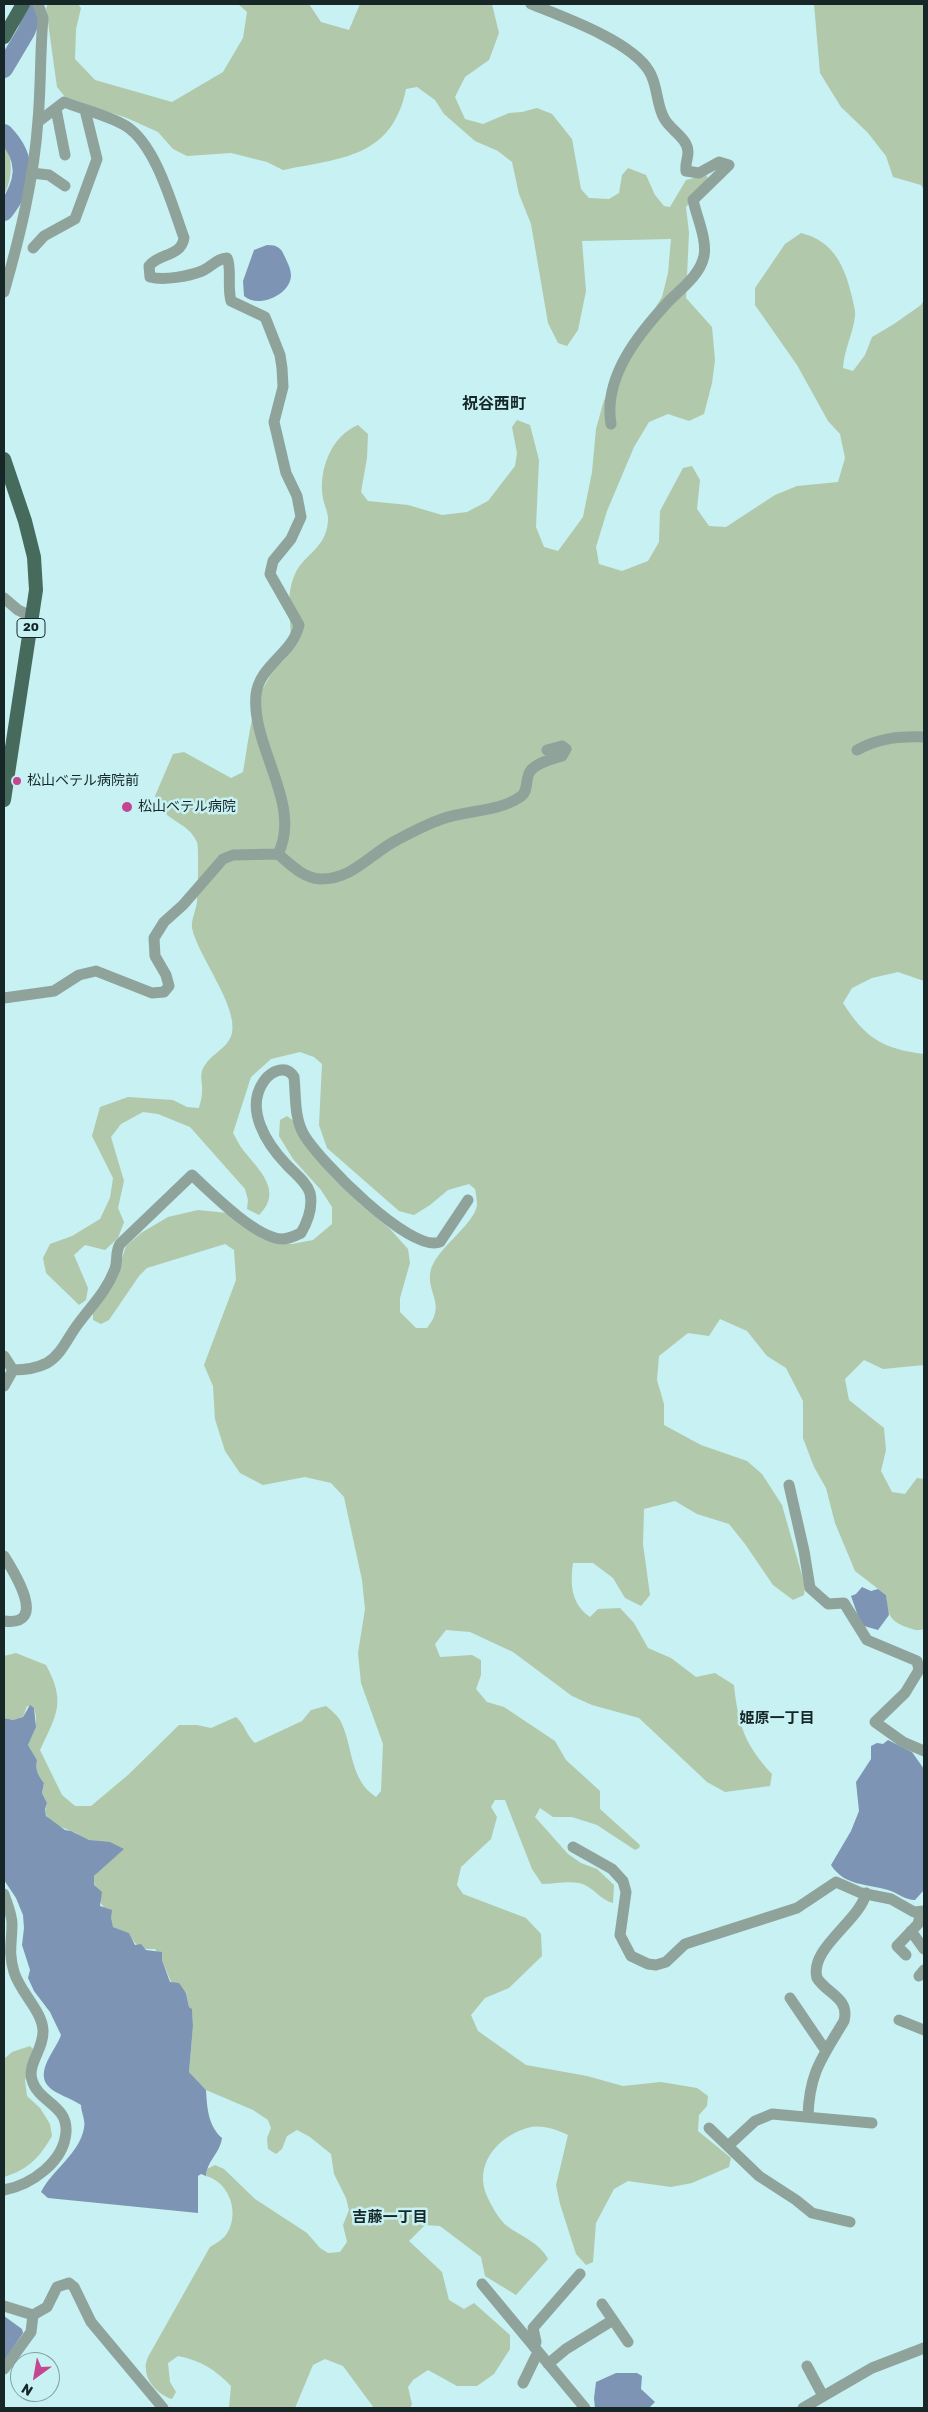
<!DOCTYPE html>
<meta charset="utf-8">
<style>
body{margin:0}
#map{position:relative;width:928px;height:2412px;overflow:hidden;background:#c7f1f2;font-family:Rubik,sans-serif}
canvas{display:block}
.frame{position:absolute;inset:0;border:5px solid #172728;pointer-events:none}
.north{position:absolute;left:10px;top:2352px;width:50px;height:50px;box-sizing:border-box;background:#c7f1f2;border:1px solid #81a0a1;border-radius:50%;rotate:212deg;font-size:14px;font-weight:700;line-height:20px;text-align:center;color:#172728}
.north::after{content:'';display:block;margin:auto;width:18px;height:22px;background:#c64590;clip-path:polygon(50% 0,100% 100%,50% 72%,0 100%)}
</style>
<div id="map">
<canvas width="928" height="2412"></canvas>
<div class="frame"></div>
<div class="north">N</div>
</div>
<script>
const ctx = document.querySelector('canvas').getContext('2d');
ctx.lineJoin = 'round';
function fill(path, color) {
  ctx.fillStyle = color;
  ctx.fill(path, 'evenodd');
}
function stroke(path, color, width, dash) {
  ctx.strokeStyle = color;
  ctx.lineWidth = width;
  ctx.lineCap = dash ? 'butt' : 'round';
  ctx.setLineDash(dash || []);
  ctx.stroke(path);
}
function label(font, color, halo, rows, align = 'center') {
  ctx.font = font + ' Rubik,"Noto Sans JP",sans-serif';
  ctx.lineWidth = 5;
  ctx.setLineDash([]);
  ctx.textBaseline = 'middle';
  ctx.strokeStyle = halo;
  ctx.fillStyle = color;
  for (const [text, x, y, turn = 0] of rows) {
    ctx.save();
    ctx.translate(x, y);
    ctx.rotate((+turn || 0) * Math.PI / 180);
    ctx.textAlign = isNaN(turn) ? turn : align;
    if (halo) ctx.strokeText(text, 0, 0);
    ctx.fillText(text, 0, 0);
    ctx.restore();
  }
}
const green = new Path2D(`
 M48,4h30l3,4 -5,21 -1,30 20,21 77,22 51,-30 20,-34 4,-26 -9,-8h71l12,18 28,8 11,-26h132l7,29 -10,27 -24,17 -10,20 10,22 18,5 26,-11 13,-1 15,-4 15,6 20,25 9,50 8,9 20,1 10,-6 3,-18 6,-7 18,7 9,20 9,11 6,1 16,-27 20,-5 2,3 -22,29 3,26 -3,65 26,29 3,33 -3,23 -8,31 -15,7 -21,-7 -19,8 -15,25 -27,64 -11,36 3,17 23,7 26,-10 11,-19 1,-31 23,-43 9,-2 8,14 -3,29 12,17 17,1 49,-32 22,-9 41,-4 7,-24 -5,-24 -12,-13 -31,-56 -42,-60v-17l30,-44 16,-11c33,8 44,34 51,64 1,6 4,14 3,19 -2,18 -11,34 -12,52l10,3 12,-16 7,-18 22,-13 27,-19 3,-5v681l-26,-9 -26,6 -20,10 -9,15c22,35 40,46 81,51v311l-41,4 -19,-9 -19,19 4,21 35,28 2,22 -5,21 11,21 13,2 12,-16 7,1v150c-6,2 -9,1 -15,-1 -20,-7 -21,-13 -23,-33l-31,-24 -20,-48 -9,-35 -12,-21 -11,-29v-37l-17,-33 -19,-12 -20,-25 -27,-12 -11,17 -21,-3 -29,23 -2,24 7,24v21l37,20 46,16 15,13 20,31 23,81 -1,9 -11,5 -20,-15 -28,-41 -16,-20 -32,-10 -22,-13 -31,8 -1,35 7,51 -9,11 -16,-8 -12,-20 -20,-15h-20c-3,21 -2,41 17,54l8,-8 22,-1 14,15 14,25 23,10 25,19 19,-4 19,12c4,40 11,60 38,89l-2,12 -45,6 -18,-10 -68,-64 -47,-13 -20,-9 -59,-44 -43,-20 -24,-2 -11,14 5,13 32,-2 9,5v15l-5,14 11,13 17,5 51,34 11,19 34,31v18l40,36 -1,3 -4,2 -38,-25 -25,-8h-19l-13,-9 -5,9 33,37 13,9 16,6 17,16 -1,18c-13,-3 -20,-17 -34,-20 -10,-2 -26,1 -37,1l-10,-15 -27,-69h-10l-4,7 6,10 -6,22 -30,28 -4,18 6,9 63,24 15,16 1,22 -33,32 -24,10 -14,17 7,16 48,34 61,11 36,10 38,-4 36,6 11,8 -1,10 -8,9 -1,16 33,27 -2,9 -37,16 -21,4 -43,-6 -14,8 -18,34 -3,39 -7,3 -10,-11 -16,-50 -4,-19 12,-50c-13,-6 -27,-11 -41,-7 -27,8 -51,33 -42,63 3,9 14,29 22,35 15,11 33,17 41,33l-32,36 -31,-19 -4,-19 -41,-31 -15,-1 -16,16 33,31 7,28 15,9 10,-6 36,32v14l-16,25 -17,12h-20l-29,-16 -15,10 -5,7 4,17 -2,4h-36l-31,-42 -18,-7 -12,6 -18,43h-66l2,-22c-15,-16 -31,-26 -53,-30l-10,7 2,19 6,10 -4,7c-11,-3 -26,-16 -26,-30 -1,-4 1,-9 2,-12l62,-110c5,-3 12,-7 16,-12 14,-20 5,-52 -20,-59l1,-7 8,-4 9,4 31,30 52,34 13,15 8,5 12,-1 7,-10 -4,-17 6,-15 -3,-12 -12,-24 -3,-20 -21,-17 -13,-7 -10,6 -5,13 -6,5 -8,-5 -1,-11 4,-10 -3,-8 -15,-10 -47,-20 -17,-18 4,-46 -1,-16 -3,-3 -3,-15 -15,-10 -9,-22 -7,-11c-14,1 -21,-4 -26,-16l-16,-6c-5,-20 -20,-26 -19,-51l29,-27c-12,-6 -21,-7 -34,-9 -7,-1 -11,-7 -18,-9 -12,-5 -31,-10 -24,-28l-5,-10 2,-10c-6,-8 -9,-13 -7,-23l-9,-15c6,-15 11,-21 6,-37l-7,-2 -4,11 -10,3 -9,-2v-62l12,-3 30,12c20,37 11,49 -6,85l22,45 13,11h16l37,-31 51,-50h18l14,3 25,-11c10,9 10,18 19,26l47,-22 9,-11 15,-4c5,4 11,9 14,14 13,24 9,60 36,77l5,-6 2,-47 -22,-61 -3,-30 7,-44 -3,-29 -18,-83 -13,-14 -26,-6 -42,8 -23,-12 -15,-22 -10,-32 -2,-33 -9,-21 32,-85 -2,-30 -9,-6 -78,24 -8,8 -30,44 -8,4 -8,-4v-7l23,-36 10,-31 15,-13 27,-16 30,-7 29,3 22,17 26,13 17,1 21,-4 19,-16v-17l-11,-17 -28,-31 -14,-23 1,-16 7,-4 8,6 65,82 30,25 18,20 2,14 -10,35v14l16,16h11c19,-23 1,-33 3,-54 2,-23 45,-49 47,-69 0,-5 -1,-11 -2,-16l-6,-5 -21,6 -18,15 -16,10 -15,-4 -72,-63 -8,-23 3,-61 -8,-7 -14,-5 -29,7 -20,18 -18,56c3,5 6,12 10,17 15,19 41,41 16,65l-12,-6 1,-9 -3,-11 -55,-62 -32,-13 -15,-2 -22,12 -10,13 13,44 -6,27 6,14 -6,16 -13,12 -20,-5 -11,10 14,33 -2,12 -7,5 -33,-32 -3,-15 7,-14 22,-8 28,-17 10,-21 3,-20 -21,-42 8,-29 28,-10 45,3 14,7 12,1c1,-5 3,-10 3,-15 1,-7 -2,-16 0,-22 6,-17 26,-21 30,-38 6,-27 -34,-77 -40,-105 -1,-8 4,-18 5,-26 1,-7 2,-56 0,-60 -8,-17 -21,-18 -33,-30 -4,-4 -6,-11 -9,-16l18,-42 11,-2 47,26 12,-6c5,-27 7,-57 19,-82 4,-6 7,-14 12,-20 4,-5 12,-10 14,-17 8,-25 -6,-50 7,-79 9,-20 31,-25 33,-53 1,-7 -4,-16 -5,-23 -5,-27 8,-62 35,-73l10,9 -1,24 -6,34 7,9 40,4 34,10 25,-3 21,-11 27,-35 2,-13 -5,-26 5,-7 13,5 9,35 -3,67 8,20 14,4 25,-34 9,-45 4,-43 8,-29 26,-44 14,-30 18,-29 6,-24 3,-34 -89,2 4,50 -8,39 -11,16 -9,-3 -10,-20 -17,-99 -12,-30 -7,-32 -14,-11 -23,-10 -31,-27 -9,-14 -18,-13 -11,2c-14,69 -65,69 -123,81l-16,-8 -36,-9 -44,3 -14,-7 -15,-17 -31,-14 -61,-20 -9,-11 -11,-79z
 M814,4h110v186l-3,-5 -28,-8 -7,-21 -18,-23 -27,-26 -21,-34z
 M4,141c9,18 9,36 0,54z
 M30,2046l3,3 -8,32 2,15 13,12 10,16 2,12c-13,22 -23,33 -48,41v-118l8,-7z`);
const water = new Path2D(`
 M267,245c11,0 14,3 18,12 3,7 6,12 6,19 -1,19 -33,33 -47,20l-1,-15 11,-31z
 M862,1587l9,4 7,-2 8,6 3,20 -11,15 -14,-4 -5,-7 -8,-23 5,-2z
 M30,1705l4,3 2,19 -8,18 9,15c-2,10 1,15 7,23l-2,10 5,10 -2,6 1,7 19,14 6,1 18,9 21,2 14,7 -30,27v9l8,7 -2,14 12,4 -1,8 2,9 16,6 6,12 6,-1 5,6 16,2v8l8,22 9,1 7,10 3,14 3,2 1,17 -4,46 17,18c1,17 2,36 16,48 -2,15 -15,23 -16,38l-5,-2 -3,2v37l-150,-15 -7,-6c11,-22 39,-39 43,-64 2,-7 -3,-16 -3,-23 -9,-6 -26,-12 -31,-17 -17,-15 6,-38 11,-53l-11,-23 -16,-21 -6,-13 2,-8 -8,-25 2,-17 -1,-13 -7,-17 -12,-18v-162l9,2 10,-3z
 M888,1740l24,12 12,17v121l-9,10c-10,0 -17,-7 -27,-10 -20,-6 -44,-4 -57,-25l20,-34 8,-20 -3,-29 15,-23v-13l6,-3 6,1z
 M4,2316l18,13 1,4 -19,28z
 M616,2373h21l5,3 -1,13 14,13 -6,6h-54l-1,-10 2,-16z`);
const river = new Path2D(`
 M4,69l22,-37 6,-15 -9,-13
 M4,133c26,27 21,52 0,79`);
const minor = new Path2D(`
 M531,4c32,13 100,37 118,67 9,14 7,33 15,47 5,11 24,20 24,34 0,7 -3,11 -2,19l13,2 20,-11 10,3 -36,35c4,18 14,39 11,56 -4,19 -22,32 -35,45 -30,32 -66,76 -58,123
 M56,109l9,46
 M38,122l26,-20c20,8 44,13 62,24 30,19 46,79 58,112 -3,19 -25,15 -35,28l1,11c14,4 39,-1 52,-6 9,-4 16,-13 25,-13 5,9 0,29 4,43l34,16 15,38 2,13 1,19 -9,35 12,51 11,23 4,21 -10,22 -18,22 -3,13 29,51c-6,29 -40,40 -43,70 -5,52 47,110 22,159
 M32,173l17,2 16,11
 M33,248l11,-12 31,-17 22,-60 -12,-49
 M4,292c16,-56 30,-113 34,-172 3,-34 2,-68 5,-102l-5,-14
 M4,598l14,12 15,7
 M857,750c22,-12 42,-14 67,-13
 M4,998l50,-7 25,-16 17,-4 56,22 12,-1 5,-6 -3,-11 -11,-19 -1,-18 10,-16 19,-17 40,-46 10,-4 45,-1c12,10 25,24 42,25 32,1 51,-26 77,-39 15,-8 30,-16 45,-21 25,-9 56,-7 78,-22 10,-6 4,-19 11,-27 8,-8 21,-11 31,-14l4,-7 -4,-3 -15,4
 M4,1356l9,14
 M13,1370c11,0 24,-2 34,-7 15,-9 21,-26 31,-39 14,-19 28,-32 37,-55 3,-9 0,-17 5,-25l72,-69c19,18 64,63 90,64 6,0 13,-3 19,-6 7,-12 12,-26 9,-40 -4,-12 -16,-20 -24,-29 -19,-20 -42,-55 -22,-83 7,-10 22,-17 30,-4 2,18 0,39 9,56 14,26 108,121 137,109l28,-42
 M4,1386l9,-16
 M789,1485l15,66 6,37 18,16 16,-1 23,37 50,21 2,9 -14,23 -30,29 28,20 21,9
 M4,1556c10,16 45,71 0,65
 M573,1847l39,22 11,12 3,11 -6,43 11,21 17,8 8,1 10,-3 19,-18 112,-36 39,-26 25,11 30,6 23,13 10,-1
 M4,1894c3,10 8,20 8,30 0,19 -4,28 2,48 6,20 28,39 29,58 1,19 -16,34 -11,50 6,22 36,25 34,52 -2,30 -35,53 -62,58
 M911,1931l13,18
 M906,1955l-9,-9 21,-22 3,-11
 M919,1976l5,-6
 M790,1998l36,53
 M899,2020l25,10
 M808,2117c1,-44 14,-59 36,-96 6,-23 -17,-27 -27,-43 -8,-30 43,-57 49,-85
 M709,2128l50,48 37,24 16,13 38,9
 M728,2146l27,-25 17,-7 100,9
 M482,2284l103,124
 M602,2304l26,38
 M4,2306l29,9 14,-8 10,-20 12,-4 5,4 17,35 72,86
 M534,2347l2,-5 -3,-14 47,-54
 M548,2364l18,-15 47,-29
 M807,2366l16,30
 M4,2369l27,-37 2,-17
 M523,2383l15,-31
 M803,2408l69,-40 52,-20`);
const primary = new Path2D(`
 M4,37l19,-33
 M4,459l21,62 9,36 2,33 -32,210`);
const markers = [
 [17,781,5,"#c64590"],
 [127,807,6,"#c64590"]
];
const shields = [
 [31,628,28]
];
const shieldNames = [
 ["20",31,628]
];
const poiNames = [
 ["松山ベテル病院前",27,781],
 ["松山ベテル病院",138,807]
];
const neighbourhoodNames = [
 ["姫原一丁目",777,1719],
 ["吉藤一丁目",390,2218]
];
const quarterNames = [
 ["祝谷西町",494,404]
];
fill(green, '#b1c8ab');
fill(water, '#7d94b5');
stroke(river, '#7d94b5', 18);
stroke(minor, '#8fa39b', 11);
stroke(primary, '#466b5d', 14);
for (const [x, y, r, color] of markers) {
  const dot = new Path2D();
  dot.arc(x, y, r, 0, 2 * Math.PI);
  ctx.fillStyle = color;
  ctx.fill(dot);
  stroke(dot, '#c7f1f2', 2);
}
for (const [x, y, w] of shields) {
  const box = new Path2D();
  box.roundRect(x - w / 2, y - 9.5, w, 19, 4);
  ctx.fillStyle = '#c7f1f2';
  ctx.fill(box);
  stroke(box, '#172728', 1);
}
label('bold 12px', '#172728', null, shieldNames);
label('14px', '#172728', '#c7f1f2', poiNames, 'left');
label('bold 15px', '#172728', '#c7f1f2', neighbourhoodNames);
label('bold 16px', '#172728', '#c7f1f2', quarterNames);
</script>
